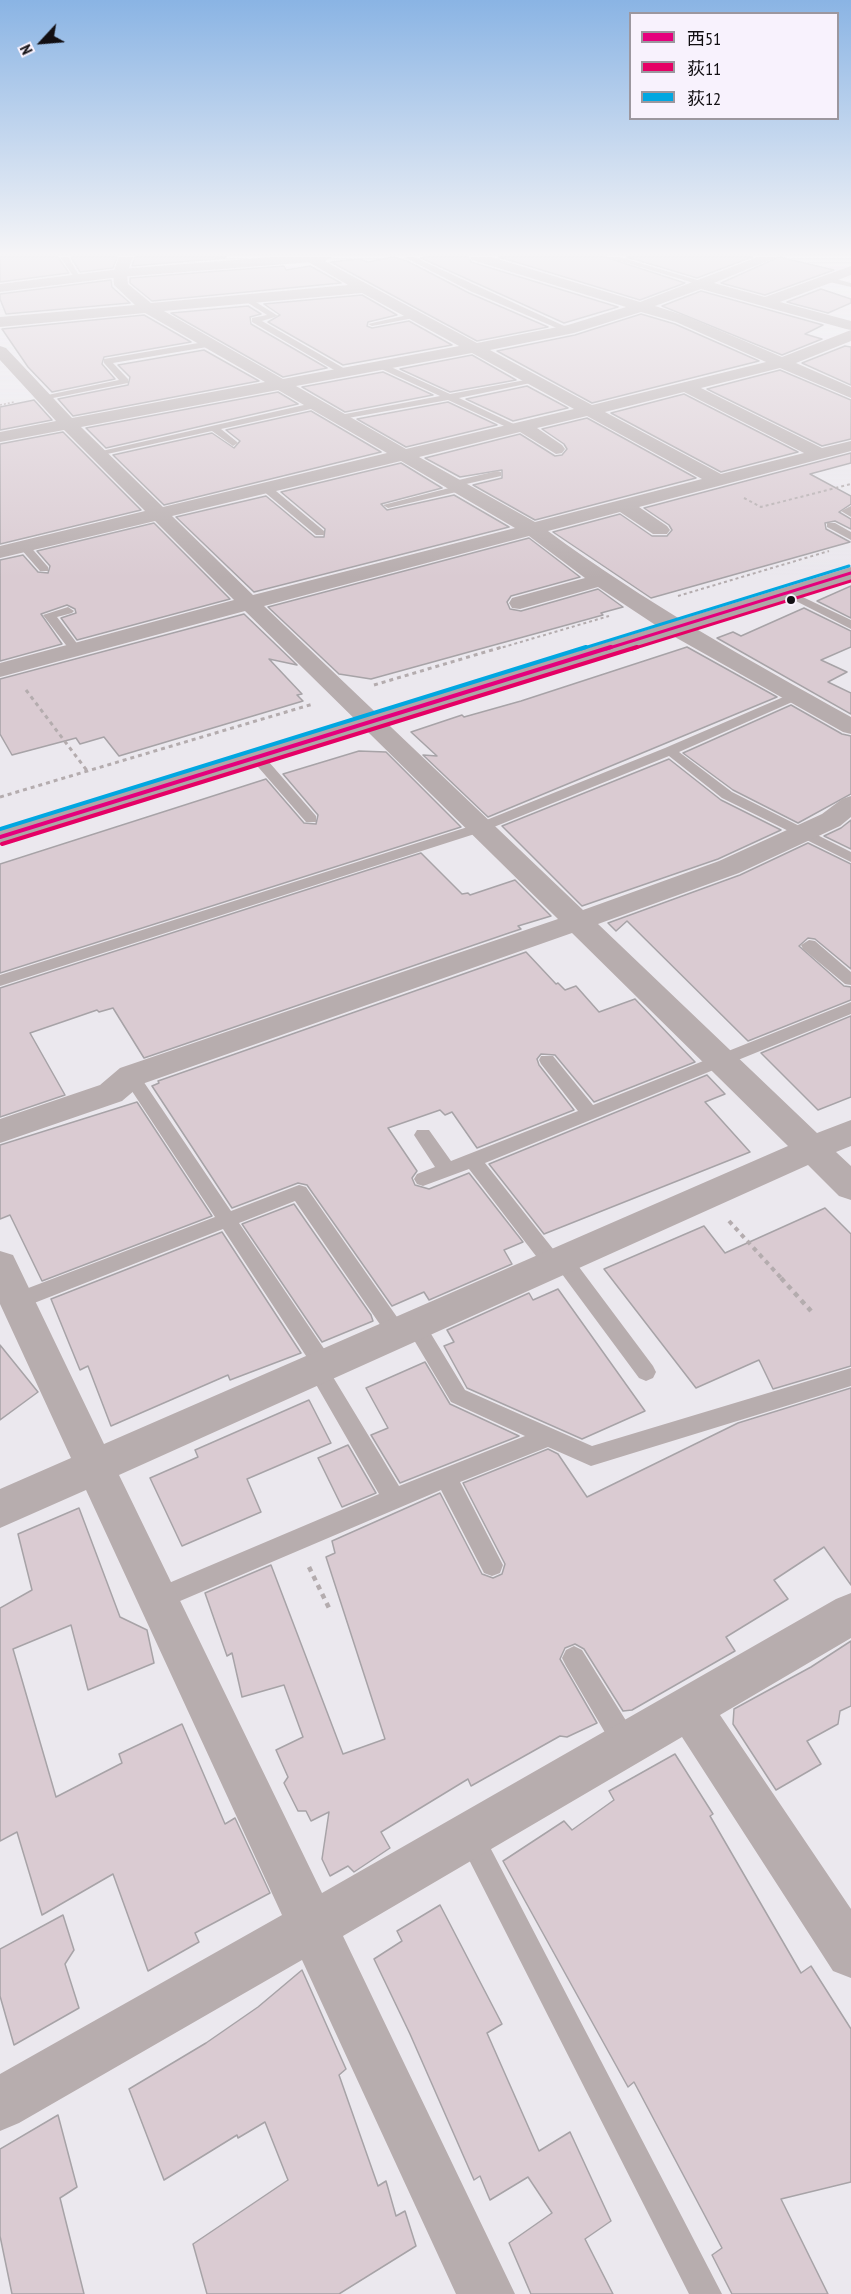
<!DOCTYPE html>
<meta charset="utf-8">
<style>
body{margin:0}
#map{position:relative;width:851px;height:2294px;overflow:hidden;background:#ebe8ee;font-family:"PT Sans Narrow","Noto Sans JP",sans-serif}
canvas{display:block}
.legend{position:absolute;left:629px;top:12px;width:210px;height:108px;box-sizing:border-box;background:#f8f2fd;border:2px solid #9c979f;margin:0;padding:8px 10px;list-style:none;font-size:18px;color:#120f13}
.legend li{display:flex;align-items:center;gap:12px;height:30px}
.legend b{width:30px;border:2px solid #9c979f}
.north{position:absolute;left:12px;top:12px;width:60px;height:60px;-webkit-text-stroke:4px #f8f2fd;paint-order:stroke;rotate:244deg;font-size:16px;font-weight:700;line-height:24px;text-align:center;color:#120f13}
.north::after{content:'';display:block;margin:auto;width:21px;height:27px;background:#120f13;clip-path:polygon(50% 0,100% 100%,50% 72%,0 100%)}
</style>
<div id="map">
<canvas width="851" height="2294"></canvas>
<ul class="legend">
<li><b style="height:8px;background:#e5007d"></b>西51</li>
<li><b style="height:8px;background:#e50065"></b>荻11</li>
<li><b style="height:8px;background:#01a7e1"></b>荻12</li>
</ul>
<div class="north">N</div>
</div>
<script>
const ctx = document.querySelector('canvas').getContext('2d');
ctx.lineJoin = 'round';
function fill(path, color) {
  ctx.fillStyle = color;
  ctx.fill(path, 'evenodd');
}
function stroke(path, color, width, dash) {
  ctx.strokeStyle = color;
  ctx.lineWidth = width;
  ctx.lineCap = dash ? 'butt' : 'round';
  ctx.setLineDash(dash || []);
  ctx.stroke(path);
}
const building = new Path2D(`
 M0,257h58l11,16 -69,9z
 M71,257h46l-4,11 -33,4z
 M135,257h91v1l-94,8z
 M393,257l14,4 62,32 79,34 -71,14 -146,-79 28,-3 9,3z
 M426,257h42l3,5 147,45 -54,16 -143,-65z
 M499,257h106l80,26 -45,17z
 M627,257h125l-55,21z
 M779,257l55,13 -69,25 -44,-12z
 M284,266l2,4 24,-4 31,17 -189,18 -22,-18v-5z
 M111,280l1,7 18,16 -124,11 -6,-15v-5z
 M821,289l30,10v4l-23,10 -41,-11z
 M701,291l122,34 -18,9 17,5 -40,16 -120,-49z
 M362,295l35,20 -29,7 -1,4 5,2 37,-7 43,24 -109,20 -75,-43 12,-7 -16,-11z
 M248,306l13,8 -11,3 1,7 76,44 -44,9 -112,-64z
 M641,314l34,10 84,37 -167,42 -95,-52 78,-16z
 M144,315l47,27 -87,15 -2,7 13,15 -63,13 -24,-25 -26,-38z
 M845,346l6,1v38l-49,-22z
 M204,350l55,31 -186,35 -15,-17 70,-14 2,-8 -12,-12z
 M472,355l44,25 -66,12 -50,-23z
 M780,370l71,30v39l-29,7 -115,-57z
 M383,372l50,23 -88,17 -43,-25z
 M527,386l41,22 -55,13 -47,-22z
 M278,392l20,12 -192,44 -20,-20z
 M684,394l114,58 -77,20 -110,-59z
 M34,400l18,20 -52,10v-23z
 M448,402l49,23 -91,22 -49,-28z
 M311,411l70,41 -217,53 -51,-50 99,-22 22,15 6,-7 -14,-11z
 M587,418l109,60 -161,42 -62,-35 29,-7v-8l-42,7 -35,-19 95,-24 35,22 7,-1 5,-6 -3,-5 -22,-15z
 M63,432l78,78 -141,34v-100z
 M851,453v10l-41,11 41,22v8l-12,8 12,7v10l-16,-8 -10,2 1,6 24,13 -199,56 -98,-66 67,-18 32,22h15l5,-6 -3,-5 -25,-17z
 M401,463l41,25 -61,16 6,6 67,-15 55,32 -255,65 -78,-75 90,-21 49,41h9l1,-8 -44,-37z
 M154,523l76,76 -153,41 -16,-22 15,-5 -1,-4 -8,-4 -26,9 21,30 -62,17v-101l23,-5 15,17 10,1 2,-7 -13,-15z
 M529,538l51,39 -69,19 -4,6 3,7 11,2 77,-22 25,18 -22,6 2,2 -232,64 -32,-5 -71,-67z
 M851,586v32l-34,-17z
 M804,608l47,23v16l-30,13 26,12 -19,10 23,11v21l-134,-76 16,-6 8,4z
 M244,614l53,51 -28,-6 33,35 -5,1 6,6 -184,55 -15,-19 -24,7 -4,-6 -64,17 -12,-21v-55z
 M687,647l90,50 -289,120 -65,-62 14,1 -26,-24 51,-17 2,2 57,-16z
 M791,705l51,29 9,2v58l-53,29 -65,-33 -50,-37z
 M359,751l27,1 75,75 -461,146v-109l266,-85 38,44 12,1 2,-9 -35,-41z
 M669,759l52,41 60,30 -63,29 -136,47 -80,-80z
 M851,820v29l-27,-13 17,-8z
 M808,843l43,21v105l-36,-30 -7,-1 -9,8 45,40 7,1v13l-103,41 -121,-120 -11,10 -8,-8 132,-48z
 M421,853l41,41 6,-1 2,2 45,-15 36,36 -33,10 3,3 -12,4 -365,125 -31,-50 -14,4 -2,-2 -67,23 35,62 -65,22v-129z
 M526,952l30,32 2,-1 7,7 11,-4 23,26 36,-13 60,63 -101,40 -39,-47 -14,-1 -4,5 2,6 35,45 -97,38 -25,-36 -7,3 -5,-5 -52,18 29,43 -5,7 3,7 14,4 40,-16 54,69 -19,8 8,14 -83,36 -5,-8 -32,14 -85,-121 -9,-2 -66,25 -80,-122 7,-3 -1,-2z
 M851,1016v81l-33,13 -57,-57z
 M707,1075l18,19 -20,8 45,50 -206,82 -55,-70z
 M137,1102l75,114 -170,65 -32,-66 -10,4v-74z
 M294,1204l77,111 2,6 -51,21 -80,-118z
 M825,1208l26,26v132l-78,23 -14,-29 -63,28 -92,-119 100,-43 21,27z
 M222,1232l79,121 -71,27 -2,-5 -117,51 -23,-60 -8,4 -29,-71z
 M558,1289l87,122 -63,28 -115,-51 -23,-42 10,-4 -7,-12 82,-37 4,7z
 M0,1345l38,47 -38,28z
 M425,1362l25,42 69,32 -119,47 -29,-48 17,-7 -22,-40z
 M851,1388v197l-27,-38 -50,33 14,19 -62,38 9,14 -103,59 -9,1 -39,-62 -9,-5 -10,4 -5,11 37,64 -30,14 -7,-1 -89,50 -3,-7 -87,53 9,16 -36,24 -6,-6 -18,10 -8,-17 7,-47 -18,9 -5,-10h-8l-14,-28 4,-6 -12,-27 27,-13 -19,-52 -42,12 -10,-44 -5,3 -22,-63 66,-28 72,189 42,-15 -59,-182 9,-4 -3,-12 108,-48 42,81 11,4 9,-4 3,-10 -42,-81 85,-34 10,5 29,43 151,-74z
 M309,1400l22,43 -84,36 14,33 -79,34 -32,-68 48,-21 -3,-7z
 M348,1445l28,48 -34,14 -24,-49z
 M79,1508l41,109 27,13 7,33 -66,27 -17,-65 -58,24 43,148 66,-34 -3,-9 63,-30 43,100 10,-6 35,75 -75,40 4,9 -51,29 -35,-97 -71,41 -25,-83 -17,9v-233l32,-18 -14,-56z
 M851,1641v65l-11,5 -2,13 -31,17 14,23 -45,26 -43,-66 1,-15 77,-42z
 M675,1754l38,60 -3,2 91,157 10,-7 40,63v153l-70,17 47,95h-96l-20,-39 10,-7 -88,-166 -6,5 -125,-226 61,-40 8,9 42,-30 -5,-9z
 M440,1905l62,119 -15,9 52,118 31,-19 41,89 -26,18 28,55h-82l-22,-51 43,-30 -24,-36 -38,23 -10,-24 -6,4 -64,-146 -36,-75 28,-18 -5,-10z
 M63,1915l11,35 -9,14 14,44 -65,37 -14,-49v-47z
 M302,1970l44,99 -7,6 39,111 8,-5 10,35 9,-5 11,35 -77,48h-132l-14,-50 95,-64 -23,-58 -27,16 -1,-3 -73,45 -35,-91 77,-46 52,-36z
 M58,2115l19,72 -17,11 24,96h-72l-12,-58v-87z`);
const pathFar4 = new Path2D(`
 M0,405l14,-3`);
const pathFar3 = new Path2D(`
 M744,498l17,9 90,-23
 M678,596l151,-45
 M497,649l112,-33`);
const pathFar2 = new Path2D(`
 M374,685l128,-38
 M26,690l62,82
 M0,797l313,-93`);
const pathFar1 = new Path2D(`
 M729,1221l53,58`);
const path = new Path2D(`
 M781,1278l30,33
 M309,1567l22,45`);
const lane = new Path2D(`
 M60,257h8l14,23h-6z
 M404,257h10l159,73 -7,2 -96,-41z
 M607,257h12l85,25 -7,2z
 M828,277l23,6v4l-26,-6z
 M248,297l30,19 -16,5 85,49v4h-6l-89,-52v-4l15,-3 -22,-14z
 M416,313l3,4 -47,9 -4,-2z
 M210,341l3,5 -100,17 15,16v4l-85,17 -5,-3 81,-17 -15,-17v-4z
 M380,362l70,32 86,-16 4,3 -81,17 59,28 2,2 -5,3 -67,-31 -111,20 -2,-2 5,-3 100,-19 -63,-29v-4z
 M317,402l3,1v4l-99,22 15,12 2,2 -5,3 -21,-15 -114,25 -5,-3z
 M497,471l4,1v4l-39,9 4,3 -1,2 -77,18 -5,-3 70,-18 -4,-3 1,-2z
 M262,486h8l54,45v4h-8l-54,-45z
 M851,506v11l-10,-6z
 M827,523h8l16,9v8l-24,-13z
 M20,544h8l20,23v4h-8l-20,-23z
 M788,590l63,30v9l-67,-34v-4z
 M68,607l6,4 -2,2 -15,4 25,33 -6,4 -4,-1 -29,-38z
 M795,692l4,1v6l-120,53 53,40 119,60v10l-129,-64 -53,-42 -185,75 -484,155v-11l474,-150 191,-77z
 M257,753l5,1 54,62v6h-10l-54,-62 -2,-3z
 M809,940l6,1 36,31v13l-6,-1 -42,-35 -2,-4z
 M851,1002v12l-366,149 72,91 6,-2 7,3 83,111 3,6 -3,6 -7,3 -7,-3 -80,-108 -6,2 -7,-3 -77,-100 -46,17 -6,-2 -3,-5 3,-5 18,-7 -21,-32 3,-5h12l22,31 127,-50 -37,-47 -2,-4 2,-4h12l40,49z
 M131,1070l6,2 94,139 68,-26 7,2 98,140 3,6 -3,6 -7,2 -7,-2 -95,-138 -56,22 92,136 3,6 -4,7 69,114 126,-50 -74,-34 -46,-77 3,-6 7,-2 7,2 43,71 127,56 259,-78v18l-260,80 -43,-19 -88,35 43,83 -3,8 -8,3 -8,-3 -43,-83 -275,117 -8,3 -8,-3 -4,-8 4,-8 229,-97 -69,-120 -3,-6 3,-6 -87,-133 -199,78 -7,2 -7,-2 -3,-6 3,-6 205,-78 -93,-141z
 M574,1646l8,4 53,85 4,9 -4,9 -9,4 -9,-4 -51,-87 -4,-8 4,-8z
 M470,1822l9,4 243,468h-33l-228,-450 -4,-9 4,-9z`);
const street = new Path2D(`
 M119,257h14l-6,16 1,11 23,19 197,-18 -48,-28h17l160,86 91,-18 58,-18 -154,-47 -2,-3h21l149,45 118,-45h19l-63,26 51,14 86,-31v9l-71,27 71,19v20l-55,22 55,24v11l-71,-30 -79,20 121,60 29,-7v10l-212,56 28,19 3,4 -3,4h-14l-33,-22 -72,19c96,71 199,128 303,186v17l-8,-2 -177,-100 -68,-45 -78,22 -8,-1 -3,-5 3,-5 73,-20 -56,-42 -265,70 319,304 136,-49 103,-47 20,-15 9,-3v21l-11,9 -101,47 -141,51 219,209 34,-13v26l-15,6 15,14v34l-12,-4 -31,-31 -689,310 203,418 514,-294 15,-6v45l-131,77 131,194v69l-18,-7 -151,-234 -339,199 172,358h-59l-154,-334 -283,163 -19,8v-57l282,-159 -196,-425 -86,38v-39l71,-31 -71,-154v-53l13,4 91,189 684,-298 -216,-213 -430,151 -20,17 -122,42v-24l100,-34 20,-17 438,-149 -313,-308 -245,66v-14l234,-63 -79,-79 -155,37v-12l145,-35 -81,-81 -64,12v-10l56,-11 -56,-61v-14l6,2 66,70 193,-36 -120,-69 -145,14v-10l135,-12 -21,-20 -1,-12zM701,289l145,40 5,1 -69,27 -96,-41 -31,-10zM362,293l97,53 -176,33 -119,-68zM641,312l35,10 90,40 -174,43 -102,-55 84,-17zM472,353l102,56 -168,40 -110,-63zM278,390l109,63 -224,54 -82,-80zM684,392l120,61 -83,21 -116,-62zM587,416l115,63 -167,43 -116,-65 101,-25 36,22 6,-1 3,-4 -3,-4 -25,-17zM401,461l114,67 -262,67 -81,-79z`);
const secondary = new Path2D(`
 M273,257h59l-7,4 -205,16 -120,15v-8l120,-15z`);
const primary = new Path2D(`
 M851,567v13l-851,265v-16z`);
const bus1Far1 = new Path2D(`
 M606,649l245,-76`);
const bus1 = new Path2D(`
 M0,837l611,-190`);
const bus2Far1 = new Path2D(`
 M632,649l219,-68`);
const bus2 = new Path2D(`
 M2,844l635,-197`);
const bus3Far1 = new Path2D(`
 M581,649l268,-83`);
const bus3 = new Path2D(`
 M0,829l586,-182`);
const markers = [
 [791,600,5,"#120f13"]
];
fill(building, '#dacbd2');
stroke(building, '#a7a3a7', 1.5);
stroke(pathFar4, '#b4acae', 1.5, [2, 2]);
stroke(pathFar3, '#b4acae', 2, [3, 3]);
stroke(pathFar2, '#b4acae', 3, [4, 4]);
stroke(pathFar1, '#b4acae', 4, [4.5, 4.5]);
stroke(path, '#b4acae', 4.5, [5, 5]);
fill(lane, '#b7adae');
fill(street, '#b7adae');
fill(secondary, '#b6acae');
fill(primary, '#b0a6a7');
stroke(bus1Far1, '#e5007d', 3);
stroke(bus1, '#e5007d', 4);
stroke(bus2Far1, '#e50065', 3);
stroke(bus2, '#e50065', 4);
stroke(bus3Far1, '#01a7e1', 3);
stroke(bus3, '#01a7e1', 4);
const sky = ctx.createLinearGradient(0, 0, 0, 578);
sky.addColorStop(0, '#8ab4e4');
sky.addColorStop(0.44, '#f6f5f7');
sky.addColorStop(1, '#f6f5f700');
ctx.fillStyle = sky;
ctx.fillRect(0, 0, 851, 578);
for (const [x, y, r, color] of markers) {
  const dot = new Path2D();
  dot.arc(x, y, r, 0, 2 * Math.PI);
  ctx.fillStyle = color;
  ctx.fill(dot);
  stroke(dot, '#f8f2fd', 2);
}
</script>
